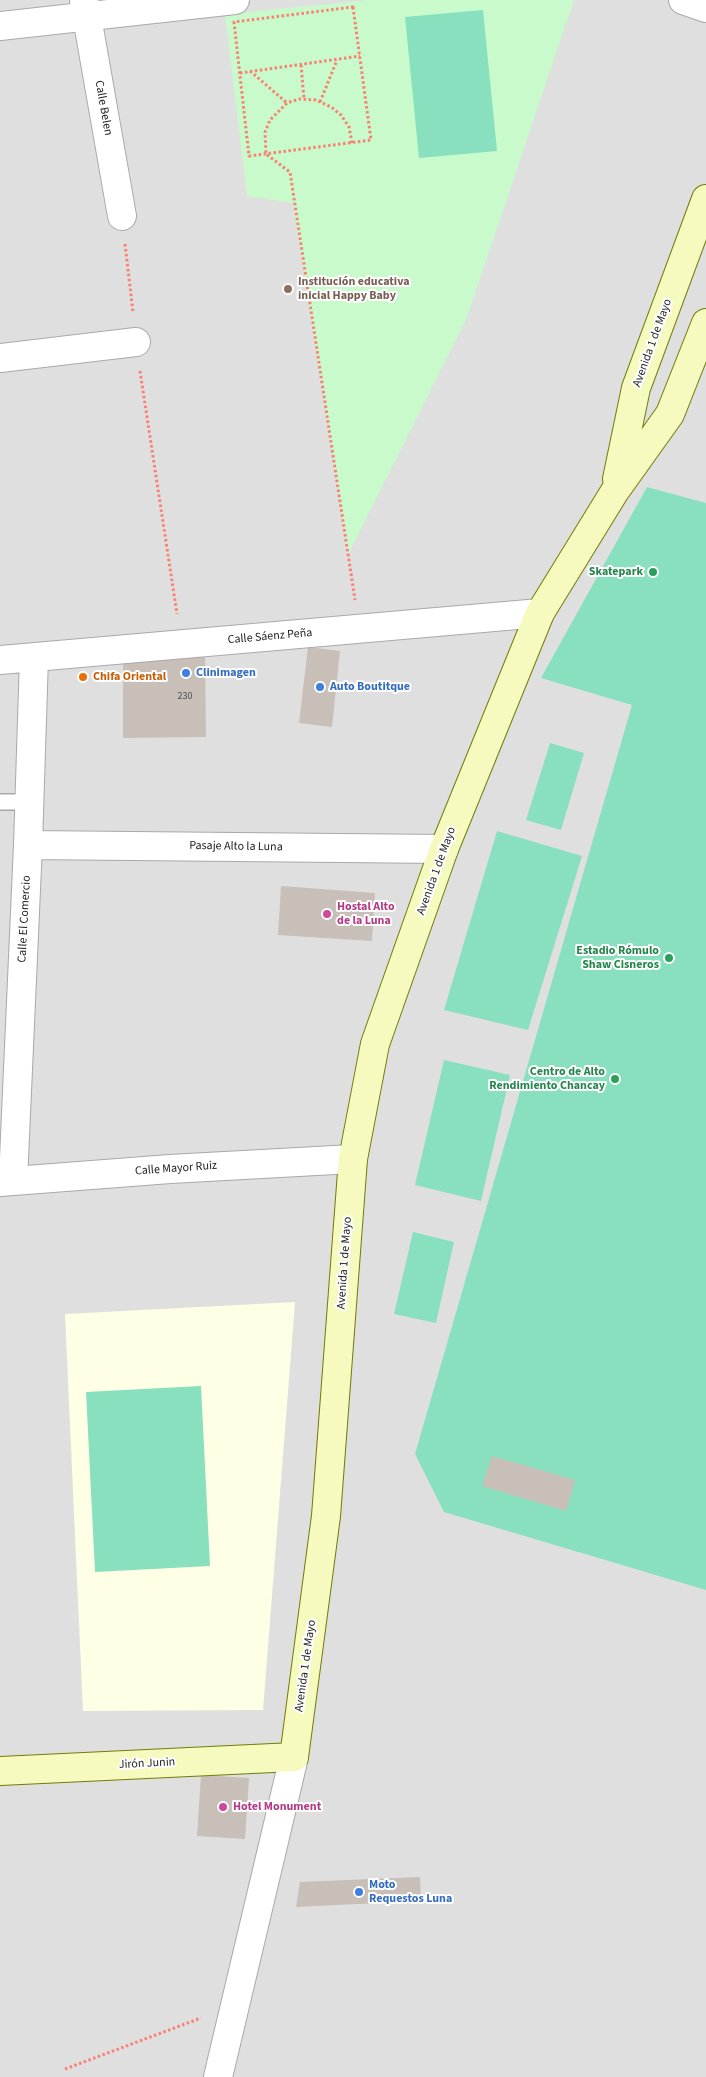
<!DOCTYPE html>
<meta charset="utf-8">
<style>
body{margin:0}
canvas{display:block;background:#f2efe9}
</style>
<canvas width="706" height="2077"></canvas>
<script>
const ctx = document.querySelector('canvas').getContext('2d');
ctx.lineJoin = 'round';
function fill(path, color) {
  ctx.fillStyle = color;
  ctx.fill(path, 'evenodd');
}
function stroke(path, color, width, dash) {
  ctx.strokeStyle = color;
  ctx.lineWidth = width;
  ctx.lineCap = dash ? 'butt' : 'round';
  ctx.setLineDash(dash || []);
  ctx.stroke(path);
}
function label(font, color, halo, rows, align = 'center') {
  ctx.font = font + ' "Source Sans 3",sans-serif';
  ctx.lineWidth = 4;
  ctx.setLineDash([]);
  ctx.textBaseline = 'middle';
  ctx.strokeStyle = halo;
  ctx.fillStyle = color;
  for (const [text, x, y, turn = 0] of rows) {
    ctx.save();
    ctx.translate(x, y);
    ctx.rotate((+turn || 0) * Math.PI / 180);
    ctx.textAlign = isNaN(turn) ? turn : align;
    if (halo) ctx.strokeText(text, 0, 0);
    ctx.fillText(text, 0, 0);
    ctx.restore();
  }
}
const residential = new Path2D(`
 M0,0h706v2077h-706z`);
const education = new Path2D(`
 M295,1302l-32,408 -180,1 -18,-397z`);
const park = new Path2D(`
 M370,0h204l-108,320 -118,235 -55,-352 -46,-7 -22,-182z`);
const pitch = new Path2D(`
 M483,10l14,141 -78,7 -14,-141z
 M647,487l59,16v1087l-262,-78 -29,-58 217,-749 -91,-27z
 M550,743l34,10 -23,77 -35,-10z
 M497,831l85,25 -54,174 -84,-20z
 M444,1060l66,15 -29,126 -66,-16z
 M413,1232l41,10 -18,81 -42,-9z
 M201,1386l9,180 -115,6 -9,-180z`);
const building = new Path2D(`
 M308,647l32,4 -8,76 -33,-4z
 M123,657h82l1,80 -83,1z
 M281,886l94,7 -3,48 -94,-6z
 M492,1456l83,24 -9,31 -84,-25z
 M201,1775l48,3 -4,61 -48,-3z
 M420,1877l1,24 -125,6 4,-25z`);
const path = new Path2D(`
 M353,7l18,133 -122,16 -15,-134z
 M301,65l3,34
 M250,71l37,32
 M240,73l120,-17
 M320,102l17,-42
 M352,143l-3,-16 -8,-12 -10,-8 -15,-7 -17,-1 -12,4 -17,17 -5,12 1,22 24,18 65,428
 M125,244l8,68
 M140,371l37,243
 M65,2069l136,-51`);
const lane = new Path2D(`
 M0,802h29`);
const street = new Path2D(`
 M84,0l38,216
 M683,0l23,8
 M0,26l235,-26
 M0,358l136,-16
 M0,660l540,-47
 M28,845l416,4
 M13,1181l15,-336 6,-188
 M0,1182l170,-13 183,-10
 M218,2077l76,-320`);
const secondary = new Path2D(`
 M617,479l19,-91 70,-189
 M0,1771l294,-14 32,-241 27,-357 22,-115 69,-195 96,-236 75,-122 55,-77 36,-91`);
const markers = [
 [288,289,5,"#8d6e63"],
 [653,572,5,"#2e9e5b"],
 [186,673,5,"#3f7fe0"],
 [83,677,5,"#e8710a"],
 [320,687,5,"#3f7fe0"],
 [327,914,5,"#d1479c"],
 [669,958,5,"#2e9e5b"],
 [615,1079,5,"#2e9e5b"],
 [223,1807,5,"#d1479c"],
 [359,1892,5,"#3f7fe0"]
];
const numberNames = [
 ["230",185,697]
];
const streetNames = [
 ["Calle Belen",103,108,80],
 ["Avenida 1 de Mayo",653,343,-70],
 ["Calle Sáenz Peña",270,637,-5],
 ["Pasaje Alto la Luna",236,847,1],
 ["Avenida 1 de Mayo",437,871,-70],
 ["Calle El Comercio",25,919,-87],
 ["Calle Mayor Ruiz",176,1169,-4],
 ["Avenida 1 de Mayo",345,1263,-86],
 ["Avenida 1 de Mayo",306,1666,-82],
 ["Jirón Junin",147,1764,-3]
];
const educationNames = [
 ["Institución educativa",298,282],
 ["inicial Happy Baby",298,296]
];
const leisureNames = [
 ["Skatepark",643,572],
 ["Estadio Rómulo",659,951],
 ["Shaw Cisneros",659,965],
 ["Centro de Alto",605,1072],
 ["Rendimiento Chancay",605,1086]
];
const shopNames = [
 ["Clinimagen",196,673],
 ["Auto Boutitque",330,687],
 ["Moto",369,1885],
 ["Requestos Luna",369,1899]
];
const foodNames = [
 ["Chifa Oriental",93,677]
];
const hotelNames = [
 ["Hostal Alto",337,907],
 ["de la Luna",337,921],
 ["Hotel Monument",233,1807]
];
fill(residential, '#e0dfdf');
fill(education, '#ffffe5');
fill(park, '#c8facc');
fill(pitch, '#88e0be');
fill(building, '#c7bfb8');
stroke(lane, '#a9a9a9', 18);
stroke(street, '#a9a9a9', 30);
stroke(secondary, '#707d05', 30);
stroke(path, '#fa8072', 3, [2.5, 2.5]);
stroke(lane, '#fff', 15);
stroke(street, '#fff', 28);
stroke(secondary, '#f7fabf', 28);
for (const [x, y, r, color] of markers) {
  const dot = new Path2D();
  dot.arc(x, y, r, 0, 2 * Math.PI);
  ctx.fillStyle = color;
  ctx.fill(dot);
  stroke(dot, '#fff', 2);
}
label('10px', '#4b4948', null, numberNames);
label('12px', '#222', '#fff', streetNames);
label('bold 12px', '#785e54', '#fff', educationNames, 'left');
label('bold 12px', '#27864d', '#fff', leisureNames, 'right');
label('bold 12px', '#366cbe', '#fff', shopNames, 'left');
label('bold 12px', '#c56008', '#fff', foodNames, 'left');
label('bold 12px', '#b23c85', '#fff', hotelNames, 'left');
</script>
